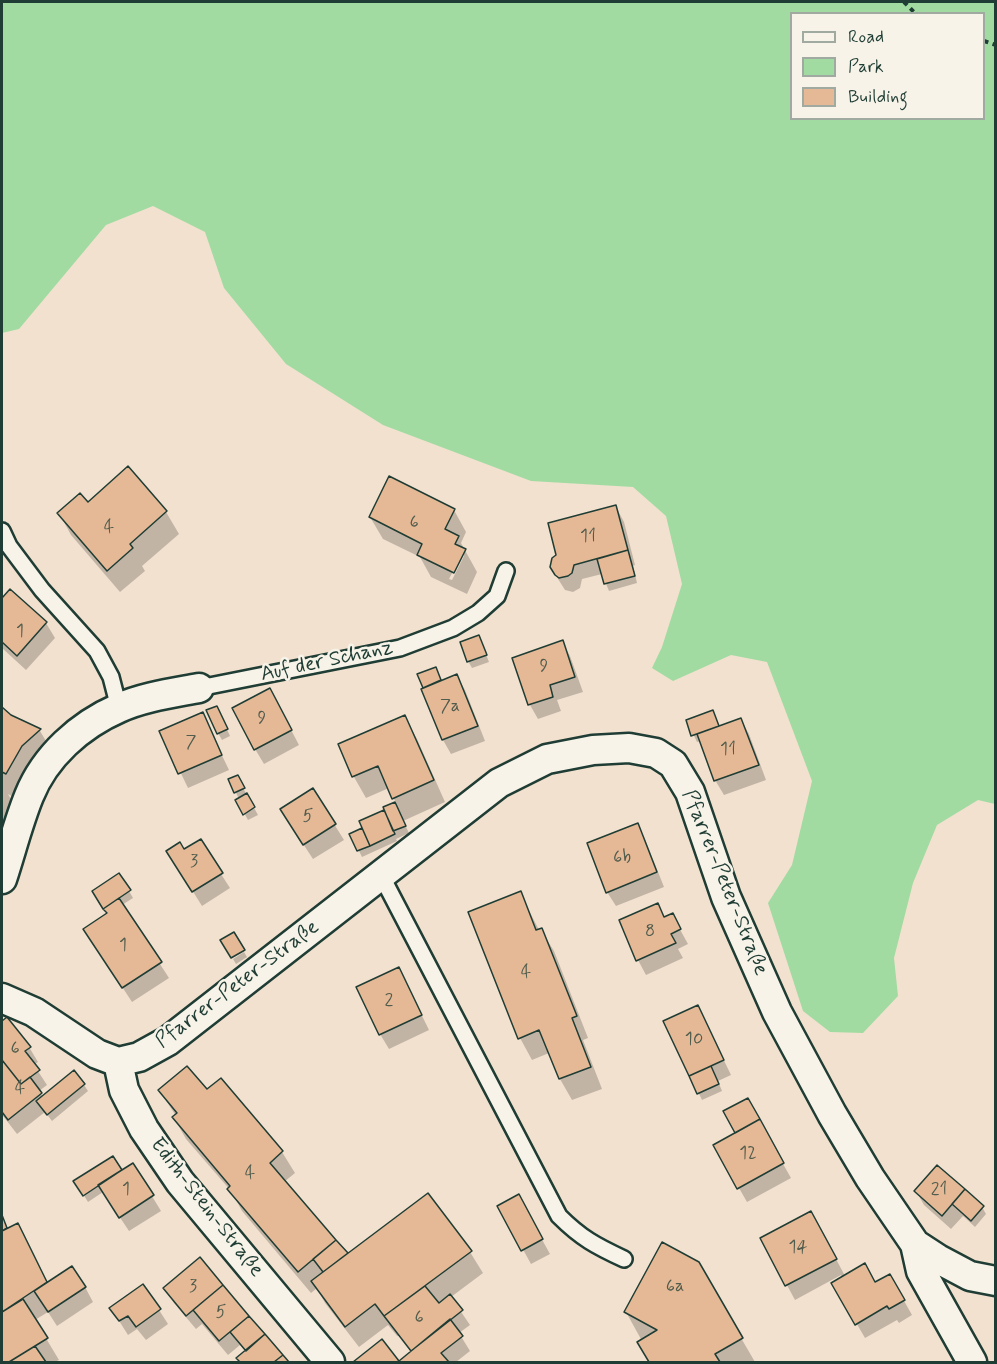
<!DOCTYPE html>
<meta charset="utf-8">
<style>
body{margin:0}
#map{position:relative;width:997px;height:1364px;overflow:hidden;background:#f2e1cf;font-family:Mynerve,sans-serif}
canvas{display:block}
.frame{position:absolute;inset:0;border:3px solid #1f3d34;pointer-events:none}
.legend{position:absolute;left:790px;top:12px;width:195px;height:108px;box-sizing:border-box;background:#f7f3e8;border:2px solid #a1aaa0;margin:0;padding:8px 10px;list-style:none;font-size:18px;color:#1f3d34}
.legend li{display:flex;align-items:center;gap:12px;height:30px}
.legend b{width:30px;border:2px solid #a1aaa0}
</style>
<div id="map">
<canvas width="997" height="1364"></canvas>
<div class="frame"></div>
<ul class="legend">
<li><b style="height:8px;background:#f7f3e8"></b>Road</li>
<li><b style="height:16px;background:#a1dba1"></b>Park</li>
<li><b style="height:16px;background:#e5b896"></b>Building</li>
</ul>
</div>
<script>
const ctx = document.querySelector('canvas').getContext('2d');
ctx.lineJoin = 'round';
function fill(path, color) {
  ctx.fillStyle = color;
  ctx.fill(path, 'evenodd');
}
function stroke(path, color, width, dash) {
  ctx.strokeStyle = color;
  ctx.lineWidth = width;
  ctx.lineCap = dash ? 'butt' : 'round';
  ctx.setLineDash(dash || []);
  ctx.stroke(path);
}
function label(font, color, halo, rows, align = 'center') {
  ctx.font = font + ' Mynerve,sans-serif';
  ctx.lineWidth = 5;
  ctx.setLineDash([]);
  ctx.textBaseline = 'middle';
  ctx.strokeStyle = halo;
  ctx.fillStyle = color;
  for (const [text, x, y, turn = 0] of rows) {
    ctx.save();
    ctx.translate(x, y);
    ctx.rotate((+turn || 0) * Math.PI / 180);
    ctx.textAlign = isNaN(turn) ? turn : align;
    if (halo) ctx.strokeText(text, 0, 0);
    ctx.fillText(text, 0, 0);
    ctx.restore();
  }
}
const green = new Path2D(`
 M2,2h993v802l-17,-4 -41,25 -24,58 -19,75 4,38 -35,37 -33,-1 -27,-21 -35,-108 24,-38 20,-84 -45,-119 -36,-7 -58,26 -21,-13 10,-21 20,-63 -16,-68 -33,-29 -102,-6 -148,-56 -97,-61 -62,-76 -19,-56 -52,-26 -47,19 -87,104 -17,4zM792,14h192v104h-192z`);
const shadow = new Path2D(`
 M128,469l38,43 13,22 -37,32 3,5 -25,21 -49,-57 -12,-22 29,-9z
 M616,507l8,15 11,43 -2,1 4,17 -28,8 -7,-17 -20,5 -2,9 -7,4 -8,-2 -12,-19 5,-16z
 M454,510l12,22 -5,11 16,29 -10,22 -36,-17 -11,-20 -37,-18 -13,-22zM462,554l2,2 -12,24 -3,-1z
 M10,591l36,32 9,15 -29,32 -24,-22v-48z
 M479,637l10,25 -17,6 -4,-7z
 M562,642l8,14 13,36 -26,8 4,11 -23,8 -8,-14 -16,-46z
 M419,675h20l3,7 15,-6 8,14 20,51 -34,13 -8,-14 -20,-51h2z
 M278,705l21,40 -35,19 -9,-15z
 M2,709l8,8 30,14 16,27 -34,44 -14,-8 11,19 -17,33z
 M202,714l27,56 -41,18 -27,-56z
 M220,714l10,22 -8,4 -4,-7z
 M405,717l12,22 28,63 -42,19 6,12 -13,6 1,2 -35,16 -11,-22 13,-6 -3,-7 25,-11 -1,-3 11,-5 -7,-15 -23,10 -12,-21 -14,-32z
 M716,719l3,9 22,-8 8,14 17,46 -42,15 -9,-15 -14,-39 -4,1 -10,-21z
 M237,777l21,38 -10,5 -11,-20 2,-1 -9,-19z
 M313,790l31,50 -31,19 -23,-35z
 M637,825l8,14 19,48 -48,19 -9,-14z
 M184,851l37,23 9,14 -28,18 -25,-40z
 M129,891l4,7 -11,7 47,73 -37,24 -38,-58 14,-30 -10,-16z
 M520,893l19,37h2l13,21 34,87 -5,2 19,49 -30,11 -12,-21 -11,-26 -17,7 -12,-22z
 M657,905l8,13 7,-3 16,29 -10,5 5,9 -37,17 -8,-15z
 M244,952l3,5 -11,7 -3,-5z
 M399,969l30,61 -40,19 -9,-15z
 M698,1007l33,68 -13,6 4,10 -20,9 -37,-78z
 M7,1019l22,28 9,15 -4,3 13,20 -8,6 4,6 41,-12 4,6 -36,30 -7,-9 -28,22 -14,-18 -1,2v-95z
 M221,1080l61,72 13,21 -11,9 63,73 123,-3 13,21 -32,24 19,28 -11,8 11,18 -14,11h-57l12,-9 6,3 -16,-20h-4l1,1 -10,-12 -29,22 -34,-44 -8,-15 -6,5 -69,-82 -11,-20 -45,-52 -12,-21 2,-2 -16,-25h47z
 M747,1100l44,78 -44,24 -32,-56 22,-12z
 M133,1165l28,46 -32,20 -26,-39 -15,10 -13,-21 46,-9z
 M916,1191l66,16 4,7 -11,13 -12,-11 -12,13 -27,-24z
 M518,1196l32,58 -19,10 -32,-58z
 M2,1216l6,13 9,-4 31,59 37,3 8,15 -36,24 -9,-14 -13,8 24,40 -4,2h-53z
 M819,1227l26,49 30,8 15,-8 22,39 -13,8 -2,-3 -32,18 -32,-55 9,-5 -1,-3 -46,25 -33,-61z
 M200,1259l87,103h-47l-2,-3 8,-7 -6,-7 -12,10 -26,-31 -6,5 -22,-26 -9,-14z
 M698,1264l57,98h-104l-12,-19 3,-2 -16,-29z
 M111,1308l48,2 9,14 -22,16 -9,-11 -9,6z
 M382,1341l16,21h-42z`);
const building = new Path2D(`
 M128,466l39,45 -37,33 3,4 -26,23 -50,-58 23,-20 8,9z
 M389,476l66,33 -10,20 14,7 -4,8 11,5 -12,24 -37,-18 5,-11 -53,-27z
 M616,505l12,45 -54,15 -2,8 -4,3 -9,2 -4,-3 -5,-8 2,-9 4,-3 -8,-32z
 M628,550l7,26 -31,8 -7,-25z
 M10,589l37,33 -30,34 -15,-14v-44z
 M479,635l8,20 -20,7 -7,-20z
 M563,640l12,37 -25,8 3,12 -25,8 -16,-47z
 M436,667l5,13 -18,8 -6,-14z
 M457,674l21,52 -36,14 -21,-51z
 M270,688l22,42 -38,20 -22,-42z
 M217,706l11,23 -11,5 -11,-24z
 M2,707l9,8 30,14 -19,17 -16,28 -4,-2z
 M713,710l6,16 -28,10 -5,-16z
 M203,712l19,43 -44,19 -19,-43z
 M405,715l29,65 -42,19 -14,-33 -26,11 -14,-33z
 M741,718l18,47 -45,16 -17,-47z
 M238,775l7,13 -11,5 -6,-14z
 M313,788l23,36 -33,21 -23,-36z
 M247,793l8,14 -12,8 -8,-15z
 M395,802l11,24 -13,5 -10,-24z
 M384,810l11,24 -25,12 -11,-25z
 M638,823l19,49 -51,21 -19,-50z
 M362,828l8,18 -13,5 -8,-17z
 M201,839l22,34 -31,19 -26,-41 14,-9 4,7z
 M119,873l12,17 -28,19 -11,-18z
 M521,891l15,39 6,-2 35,88 -5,2 19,49 -32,12 -20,-49 -21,9 -50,-127z
 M119,898l43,64 -40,26 -39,-59 24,-16 -4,-4z
 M658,903l6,14 9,-4 8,16 -10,5 5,9 -40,18 -17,-41z
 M234,932l11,18 -14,8 -11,-18z
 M399,967l23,48 -43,20 -23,-48z
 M698,1005l26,55 -35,16 -26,-55z
 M7,1017l24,30 -6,4 15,19 -19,14 -19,-24v-39z
 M2,1060l19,24 9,-7 12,16 -34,27 -6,-8z
 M187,1066l20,23 14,-11 62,73 -13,12 66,77 -38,32 -71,-83 3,-3 -58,-69 5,-4 -19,-23z
 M711,1066l8,18 -22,10 -8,-18z
 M74,1070l11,14 -38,31 -11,-14z
 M748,1098l12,21 -25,14 -12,-22z
 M760,1119l24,44 -47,26 -24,-44z
 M113,1156l9,14 -39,26 -10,-15z
 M133,1163l21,32 -35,23 -21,-33z
 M937,1165l28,24 -23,27 -28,-25z
 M965,1189l19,17 -13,15 -19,-17z
 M428,1193l44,58 -88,65 -9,-12 -30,23 -34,-46z
 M519,1194l24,45 -22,12 -24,-45z
 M811,1211l26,48 -52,27 -25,-48z
 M2,1215l5,13 -5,3z
 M18,1223l29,59 -45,30v-81z
 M336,1240l12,13 -25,19 -10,-13z
 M662,1242l37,20 44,76 -28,16 5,8h-71l-12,-20 20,-12 -33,-18z
 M200,1257l23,28 -37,31 -23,-28z
 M865,1263l10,19 15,-8 15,26 -16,9 -2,-3 -32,19 -24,-42z
 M72,1266l14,21 -38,25 -14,-21z
 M143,1284l18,25 -25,18 -8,-11 -9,5 -10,-13z
 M223,1285l26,31 -30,25 -26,-31z
 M425,1286l14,17 11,-9 13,16 -52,41 -27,-35z
 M23,1299l25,39 -39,24h-7v-50z
 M249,1316l16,18 -19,17 -16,-19z
 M450,1319l13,17 -22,17 8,9h-49l-1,-1z
 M265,1334l18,21 -9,7h-34l-4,-4z
 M382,1339l17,22 -2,1h-44z
 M35,1346l11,16h-37z
 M283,1355l6,7h-15z`);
const path = new Path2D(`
 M904,2l12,12
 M984,41l12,4`);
const service = new Path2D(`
 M2,531l7,15 33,44 55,61 14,26 8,31
 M199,688l201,-40 53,-20 25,-15 19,-17 9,-25
 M381,875l178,341c22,22 37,30 65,43`);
const minor = new Path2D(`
 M2,879c9,-27 16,-56 27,-83 16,-40 51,-71 90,-88 24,-11 54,-15 80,-20
 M2,998l32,14 63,42 21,8
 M118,1062l21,-5 29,-16 331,-258 48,-24 46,-9 36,-2 27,5 17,11 17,28 36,105 51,115 55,102 38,64 45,66 23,15 32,17 26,5
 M118,1062l6,28 20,39 36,53 150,180
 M915,1244l6,27 51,91`);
const numberNames = [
 ["6",414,523],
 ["4",109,528],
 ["11",588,537],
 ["1",20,632],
 ["9",544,667],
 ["7a",450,707],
 ["9",262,719],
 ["7",191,743],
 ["11",728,750],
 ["5",308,817],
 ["6b",622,858],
 ["3",194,862],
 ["8",650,932],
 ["1",123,946],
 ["4",526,973],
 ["2",389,1001],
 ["10",694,1040],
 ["6",15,1049],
 ["4",20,1089],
 ["12",748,1154],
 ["4",250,1174],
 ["1",126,1190],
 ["21",939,1190],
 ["14",798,1248],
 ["3",193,1287],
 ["6a",675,1287],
 ["5",221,1313],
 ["6",419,1318]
];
const streetNames = [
 ["Auf der Schanz",327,662,-12],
 ["Pfarrer-Peter-Straße",724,883,68],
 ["Pfarrer-Peter-Straße",238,985,-37],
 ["Edith-Stein-Straße",206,1208,52]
];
fill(green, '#a1dba1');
fill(shadow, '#0003');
fill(building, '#e5b896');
stroke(building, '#1f3d34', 1.5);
stroke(service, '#1f3d34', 20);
stroke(minor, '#1f3d34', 33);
stroke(path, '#1f3d34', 4, [4.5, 4.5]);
stroke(service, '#f7f3e8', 15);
stroke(minor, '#f7f3e8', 28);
label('18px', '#505c4c', null, numberNames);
label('21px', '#1f3d34', '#f7f3e8', streetNames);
</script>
